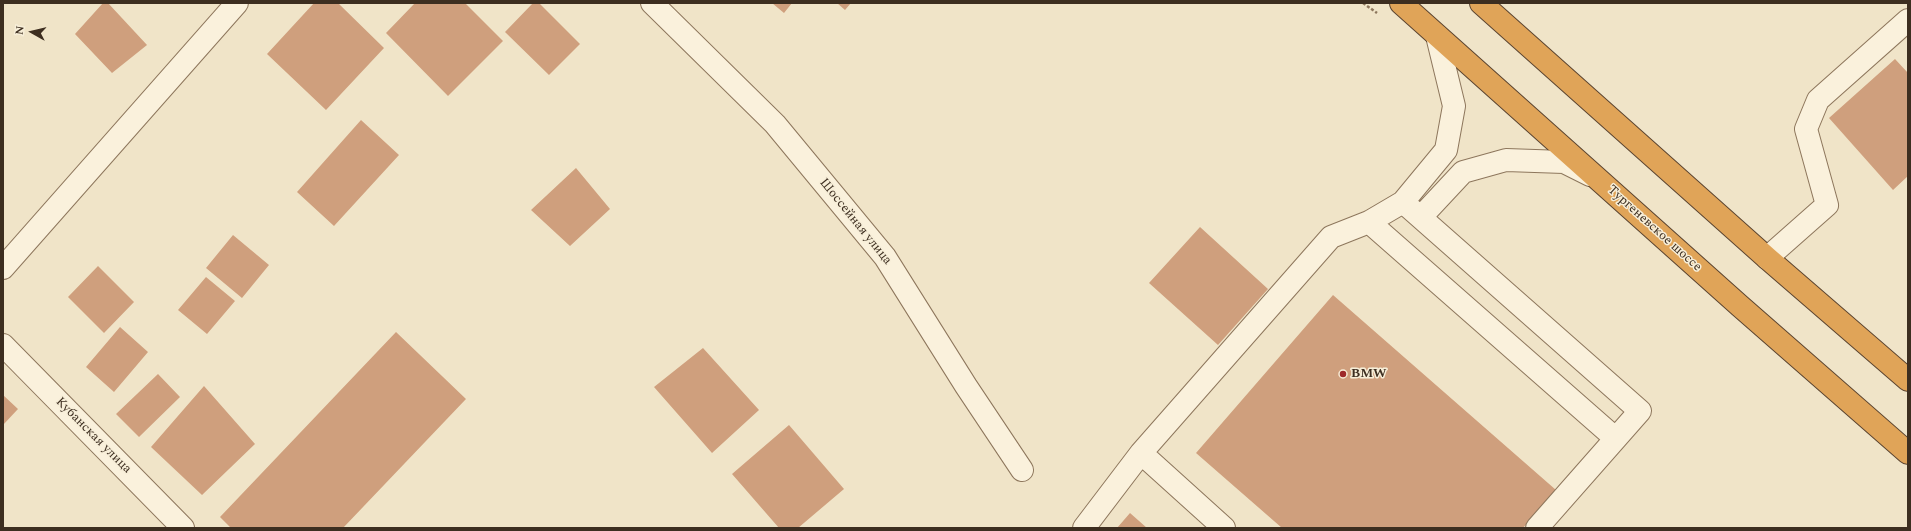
<!DOCTYPE html>
<meta charset="utf-8">
<style>
body{margin:0}
#map{position:relative;width:1911px;height:531px;overflow:hidden;background:#f0e4c8;font-family:Spectral,serif}
canvas{display:block}
.frame{position:absolute;inset:0;border:4px solid #3d2e20;pointer-events:none}
.north{position:absolute;left:12px;top:12px;width:40px;height:40px;-webkit-text-stroke:3px #f7eed8;paint-order:stroke;rotate:278deg;font-size:11px;font-weight:700;line-height:16px;text-align:center;color:#3d2e20}
.north::after{content:'';display:block;margin:auto;width:14px;height:18px;background:#3d2e20;clip-path:polygon(50% 0,100% 100%,50% 72%,0 100%)}
</style>
<div id="map">
<canvas width="1911" height="531"></canvas>
<div class="frame"></div>
<div class="north">N</div>
</div>
<script>
const ctx = document.querySelector('canvas').getContext('2d');
ctx.lineJoin = 'round';
function fill(path, color) {
  ctx.fillStyle = color;
  ctx.fill(path, 'evenodd');
}
function stroke(path, color, width, dash) {
  ctx.strokeStyle = color;
  ctx.lineWidth = width;
  ctx.lineCap = dash ? 'butt' : 'round';
  ctx.setLineDash(dash || []);
  ctx.stroke(path);
}
function label(font, color, halo, rows, align = 'center') {
  ctx.font = font + ' Spectral,serif';
  ctx.lineWidth = 3;
  ctx.setLineDash([]);
  ctx.textBaseline = 'middle';
  ctx.strokeStyle = halo;
  ctx.fillStyle = color;
  for (const [text, x, y, turn = 0] of rows) {
    ctx.save();
    ctx.translate(x, y);
    ctx.rotate((+turn || 0) * Math.PI / 180);
    ctx.textAlign = isNaN(turn) ? turn : align;
    if (halo) ctx.strokeText(text, 0, 0);
    ctx.fillText(text, 0, 0);
    ctx.restore();
  }
}
const building = new Path2D(`
 M103,3h5l39,42 -35,28 -37,-39z
 M314,3h24l46,45 -58,62 -59,-56z
 M415,3h50l38,38 -55,55 -62,-63z
 M533,3h6l41,41 -31,31 -44,-43z
 M772,3h20l-8,10z
 M837,3h14l-6,7z
 M1895,59l13,14v103l-15,14 -64,-72z
 M361,120l38,35 -65,71 -37,-34z
 M576,168l34,41 -40,37 -39,-36z
 M1200,227l68,62 -50,56 -69,-62z
 M233,235l36,30 -27,33 -36,-30z
 M98,266l36,36 -30,31 -36,-36z
 M206,277l29,24 -28,33 -29,-24z
 M1333,295l223,195 -33,38h-241l-86,-75z
 M120,327l28,25 -34,40 -28,-25z
 M396,332l70,67 -123,129h-112l-11,-11z
 M703,348l56,62 -47,43 -58,-66z
 M158,374l22,23 -41,40 -23,-23z
 M204,386l51,58 -53,51 -51,-48z
 M3,395l15,14 -15,16z
 M789,425l55,64 -46,39h-19l-47,-54z
 M1130,513l17,15h-30z`);
const path = new Path2D(`
 M1363,3l14,10`);
const minor = new Path2D(`
 M652,3l123,121 110,133 81,129 56,84
 M1403,202l237,209 -103,117
 M1421,217l42,-45 43,-12 58,2 26,13
 M1369,222l246,216
 M1767,258l60,-53 -21,-76 12,-29 90,-80
 M3,268l234,-265
 M3,345l180,183
 M1141,453l83,75
 M1084,528l57,-75 190,-216 38,-15 34,-20 43,-52 8,-44 -17,-70`);
const highway = new Path2D(`
 M1401,3l339,303 168,147
 M1481,3l286,255 141,122`);
const markers = [
 [1343,374,4,"#9e2a2b"]
];
const streetNames = [
 ["Шоссейная улица",855,222,51],
 ["Тургеневское шоссе",1654,229,42],
 ["Кубанская улица",93,436,45]
];
const poiNames = [
 ["BMW",1351,374]
];
fill(building, '#cf9f7d');
stroke(minor, '#8d765c', 24);
stroke(highway, '#5b4430', 24);
stroke(path, '#8d765c', 2.5, [3, 2]);
stroke(minor, '#faf1dc', 22);
stroke(highway, '#e0a458', 22);
for (const [x, y, r, color] of markers) {
  const dot = new Path2D();
  dot.arc(x, y, r, 0, 2 * Math.PI);
  ctx.fillStyle = color;
  ctx.fill(dot);
  stroke(dot, '#f7eed8', 1.5);
}
label('13px', '#3d2e20', '#f7eed8', streetNames);
label('bold 13px', '#3d2e20', '#f7eed8', poiNames, 'left');
</script>
